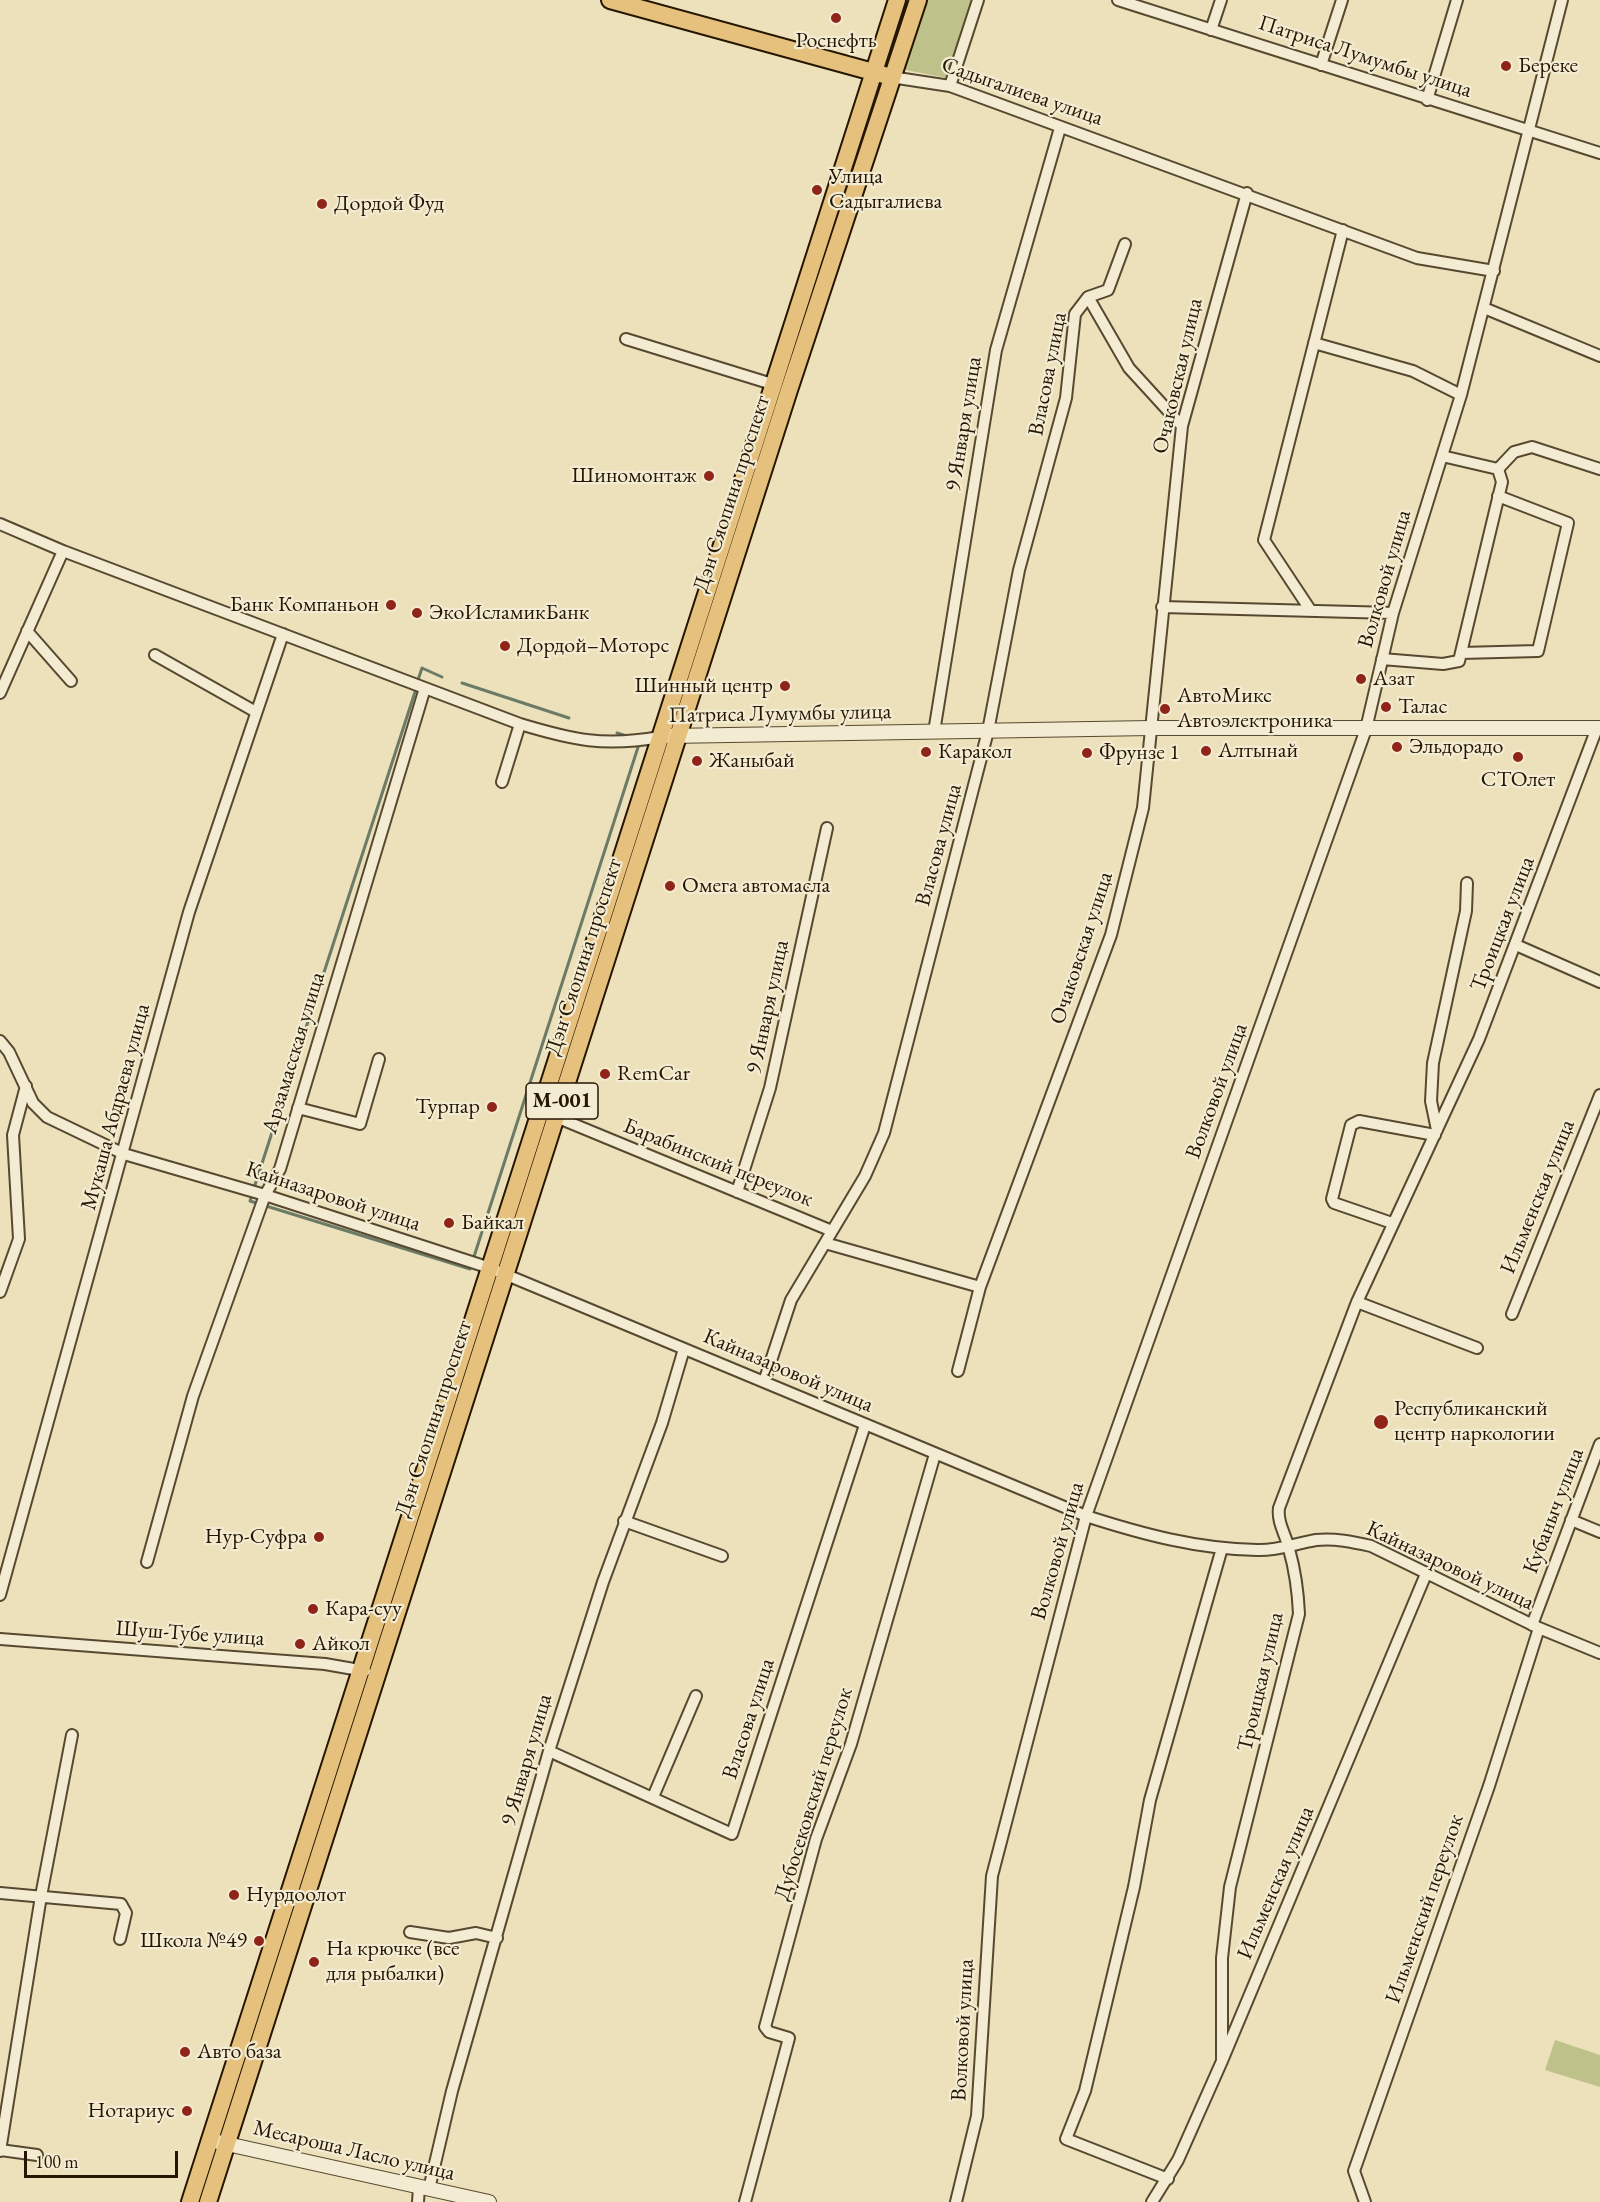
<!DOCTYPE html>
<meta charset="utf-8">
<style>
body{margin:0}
#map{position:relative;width:1600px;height:2202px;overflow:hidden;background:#ece1ba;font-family:"EB Garamond",serif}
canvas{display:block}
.scale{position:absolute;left:24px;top:2151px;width:154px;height:27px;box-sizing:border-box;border:3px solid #251602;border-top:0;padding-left:8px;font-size:18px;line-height:21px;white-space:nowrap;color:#251602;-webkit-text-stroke:4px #f3ecd2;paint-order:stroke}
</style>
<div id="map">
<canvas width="1600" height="2202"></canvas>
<div class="scale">100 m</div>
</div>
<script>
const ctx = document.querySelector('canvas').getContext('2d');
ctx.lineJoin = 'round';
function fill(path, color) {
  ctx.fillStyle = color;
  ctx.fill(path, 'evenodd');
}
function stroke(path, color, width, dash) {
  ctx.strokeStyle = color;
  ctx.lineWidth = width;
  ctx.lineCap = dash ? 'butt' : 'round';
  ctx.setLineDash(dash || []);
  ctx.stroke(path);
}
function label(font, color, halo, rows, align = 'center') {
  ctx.font = font + ' "EB Garamond",serif';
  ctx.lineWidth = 4.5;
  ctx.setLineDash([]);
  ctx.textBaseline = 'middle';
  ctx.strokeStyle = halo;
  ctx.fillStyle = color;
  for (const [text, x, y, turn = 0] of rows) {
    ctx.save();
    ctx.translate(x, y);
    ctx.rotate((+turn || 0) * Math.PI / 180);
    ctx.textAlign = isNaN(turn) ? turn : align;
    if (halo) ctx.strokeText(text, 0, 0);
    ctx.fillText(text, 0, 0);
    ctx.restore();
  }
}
const green = new Path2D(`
 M922,0h50l-25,78 -46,-9z
 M1555,2040l45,15v32l-55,-17z`);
const stream = new Path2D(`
 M418,680l4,-12 20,9
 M462,683l107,35
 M617,733l13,4
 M254,1188l161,-496
 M252,1195l-2,6 220,68 170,-528`);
const minor = new Path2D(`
 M1118,0l482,153
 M1211,30l10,-30
 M1321,65l21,-65
 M891,77l59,9 467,172 77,13
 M950,86l28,-86
 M1427,100l30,-100
 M1088,297l41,71 53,58
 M1484,308l116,48
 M626,339l146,45
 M1314,343l99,28 48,24
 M1498,469l16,-17 18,-5 68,22
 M0,524l63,27 457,173c53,16 84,23 140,13
 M1162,607l231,6
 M1311,611l-47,-71 79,-310
 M27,631l44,50
 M1461,653l77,-2 30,-128 -70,-27
 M155,655l101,57
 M1382,659l61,5 16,-3 43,-179 -4,-13 -56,-13
 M0,693l63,-142
 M934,732l62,-382 64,-222
 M502,782l18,-58
 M1516,945l84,37
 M0,1041l9,11 24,51 14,14 77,37 141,41 225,73 596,248c56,18 111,33 171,34 20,1 40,-7 59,-10 19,-2 37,2 55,6l168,82 61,25
 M298,1108l62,16 19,-65
 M556,1117l276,114
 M1437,1130l-6,-29 2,-38 33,-152 1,-28
 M737,1192l33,-104 57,-260
 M1392,1223l-58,-20 -2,-4 19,-74 8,-4 76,14
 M825,1243l155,44
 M0,1292l19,-53 -6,-104 13,-49
 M1357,1302l120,46
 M1512,1314l88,-219
 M958,1371l22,-84 131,-352 32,-127 39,-382 65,-233
 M764,1382l27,-82 74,-124 19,-43 104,-402 31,-161 47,-172 9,-84 13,-17 20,-7 17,-46
 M1571,1520l29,12
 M624,1521l98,35
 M147,1562l46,-166 72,-201 15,-26 145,-481
 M0,1595l189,-683 94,-278
 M1532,1625l68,-181
 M0,1639l325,25 40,7
 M549,1751l183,83 133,-409
 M653,1797l43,-101
 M0,1893l121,11 5,9 -6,26
 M410,1932l39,6 27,-5 21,5
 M1222,2061v-103l8,-71 69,-273c-1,-23 -4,-44 -10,-65 -3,-14 -12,-26 -10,-41l78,-206 122,-263 118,-311
 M0,2150l37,5
 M0,2151l41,-255 31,-161
 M1168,2179l-102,-40 19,-48 49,-204 16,-87 72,-252
 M429,2189l23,-98 97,-340 54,-169 59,-159 22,-74
 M418,2202l1,-15
 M745,2202l44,-164 -20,-6 -4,-5 51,-188 35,-95 84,-290
 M956,2202l21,-86 15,-240 94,-360 280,-787 27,-116 68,-218 101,-395
 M1152,2202l26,-42 44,-99 204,-487
 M1365,2202l-11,-31 135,-385 50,-158`);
const tertiary = new Path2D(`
 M669,736l482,-8h449
 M218,2142l271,60`);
const primary = new Path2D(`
 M610,0l274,75
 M190,2202l707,-2202
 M208,2202l581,-1812 129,-390`);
const markers = [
 [836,18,6,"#8f2418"],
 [1506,66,6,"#8f2418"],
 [817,190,6,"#8f2418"],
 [322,204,6,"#8f2418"],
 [709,476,6,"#8f2418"],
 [391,605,6,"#8f2418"],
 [417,613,6,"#8f2418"],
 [505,646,6,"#8f2418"],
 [1361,679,6,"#8f2418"],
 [785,686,6,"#8f2418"],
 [1386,707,6,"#8f2418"],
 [1165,709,6,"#8f2418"],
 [1397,747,6,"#8f2418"],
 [1206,751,6,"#8f2418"],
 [926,752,6,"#8f2418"],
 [1087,753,6,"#8f2418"],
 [1518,757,6,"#8f2418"],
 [697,761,6,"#8f2418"],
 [670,886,6,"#8f2418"],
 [605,1074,6,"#8f2418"],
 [492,1107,6,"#8f2418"],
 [449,1223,6,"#8f2418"],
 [1381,1422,8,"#8f2418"],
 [319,1537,6,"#8f2418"],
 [313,1609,6,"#8f2418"],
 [300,1644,6,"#8f2418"],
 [234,1895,6,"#8f2418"],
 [259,1941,6,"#8f2418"],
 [314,1962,6,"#8f2418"],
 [185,2052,6,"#8f2418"],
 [187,2111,6,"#8f2418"]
];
const shields = [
 [562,1101,72]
];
const shieldNames = [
 ["M-001",562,1101]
];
const poiNames = [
 ["Роснефть",836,41,"center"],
 ["Береке",1518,66],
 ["Улица",829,177],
 ["Садыгалиева",829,202],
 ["Дордой Фуд",334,204],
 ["Шиномонтаж",697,476,"right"],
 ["Банк Компаньон",379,605,"right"],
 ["ЭкоИсламикБанк",429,613],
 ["Дордой–Моторс",517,646],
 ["Азат",1373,679],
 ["Шинный центр",773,686,"right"],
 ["АвтоМикс",1177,696],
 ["Автоэлектроника",1177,721],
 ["Талас",1398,707],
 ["Эльдорадо",1409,747],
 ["Алтынай",1218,751],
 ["Каракол",938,752],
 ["Фрунзе 1",1099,753],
 ["Жаныбай",709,761],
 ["СТОлет",1518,780,"center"],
 ["Омега автомасла",682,886],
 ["RemCar",617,1074],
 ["Турпар",480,1107,"right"],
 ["Байкал",461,1223],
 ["Республиканский",1394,1409],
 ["центр наркологии",1394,1434],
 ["Нур-Суфра",307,1537,"right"],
 ["Кара-суу",325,1609],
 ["Айкол",312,1644],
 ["Нурдоолот",246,1895],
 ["Школа №49",247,1941,"right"],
 ["На крючке (все",326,1949],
 ["для рыбалки)",326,1974],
 ["Авто база",197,2052],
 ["Нотариус",175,2111,"right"]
];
const streetNames = [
 ["Патриса Лумумбы улица",1365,57,18],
 ["Садыгалиева улица",1022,92,19],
 ["Власова улица",1048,374,-79],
 ["Очаковская улица",1178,376,-77],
 ["9 Января улица",964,424,-81],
 ["Дэн Сяопина проспект",732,494,-72],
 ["Волковой улица",1385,579,-74],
 ["Патриса Лумумбы улица",780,714,-1],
 ["Власова улица",939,845,-75],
 ["Троицкая улица",1503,924,-69],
 ["Очаковская улица",1082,948,-72],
 ["Дэн Сяопина проспект",584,957,-72],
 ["9 Января улица",768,1007,-78],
 ["Арзамасская улица",294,1053,-73],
 ["Волковой улица",1217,1091,-70],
 ["Мукаша Абдраева улица",116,1107,-75],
 ["Барабинский переулок",718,1163,22],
 ["Кайназаровой улица",333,1197,18],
 ["Ильменская улица",1538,1197,-68],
 ["Кайназаровой улица",788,1371,23],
 ["Дэн Сяопина проспект",434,1419,-72],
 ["Кубаныч улица",1554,1511,-69],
 ["Волковой улица",1058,1551,-74],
 ["Кайназаровой улица",1450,1566,25],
 ["Шуш-Тубе улица",190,1634,4],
 ["Троицкая улица",1261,1682,-77],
 ["Власова улица",749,1719,-72],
 ["9 Января улица",527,1760,-74],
 ["Дубосековский переулок",814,1794,-73],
 ["Ильменская улица",1276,1883,-67],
 ["Ильменский переулок",1425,1909,-71],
 ["Волковой улица",963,2030,-87],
 ["Месароша Ласло улица",354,2151,13]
];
fill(green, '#bfc18b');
stroke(stream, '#6b7b67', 3);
stroke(minor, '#574930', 14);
stroke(tertiary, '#574930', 16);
stroke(primary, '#251602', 20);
stroke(minor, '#f3ecd2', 10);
stroke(tertiary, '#f3ecd2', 14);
stroke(primary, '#e6c07d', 16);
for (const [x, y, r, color] of markers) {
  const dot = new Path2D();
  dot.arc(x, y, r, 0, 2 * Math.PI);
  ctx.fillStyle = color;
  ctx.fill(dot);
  stroke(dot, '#f3ecd2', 2);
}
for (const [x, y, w] of shields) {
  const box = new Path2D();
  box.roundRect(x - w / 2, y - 18, w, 36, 4.5);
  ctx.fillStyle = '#f3ecd2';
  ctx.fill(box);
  stroke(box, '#251602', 1.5);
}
label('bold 21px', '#251602', null, shieldNames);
label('22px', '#251602', '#f3ecd2', poiNames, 'left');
label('22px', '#251602', '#f3ecd2', streetNames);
</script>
